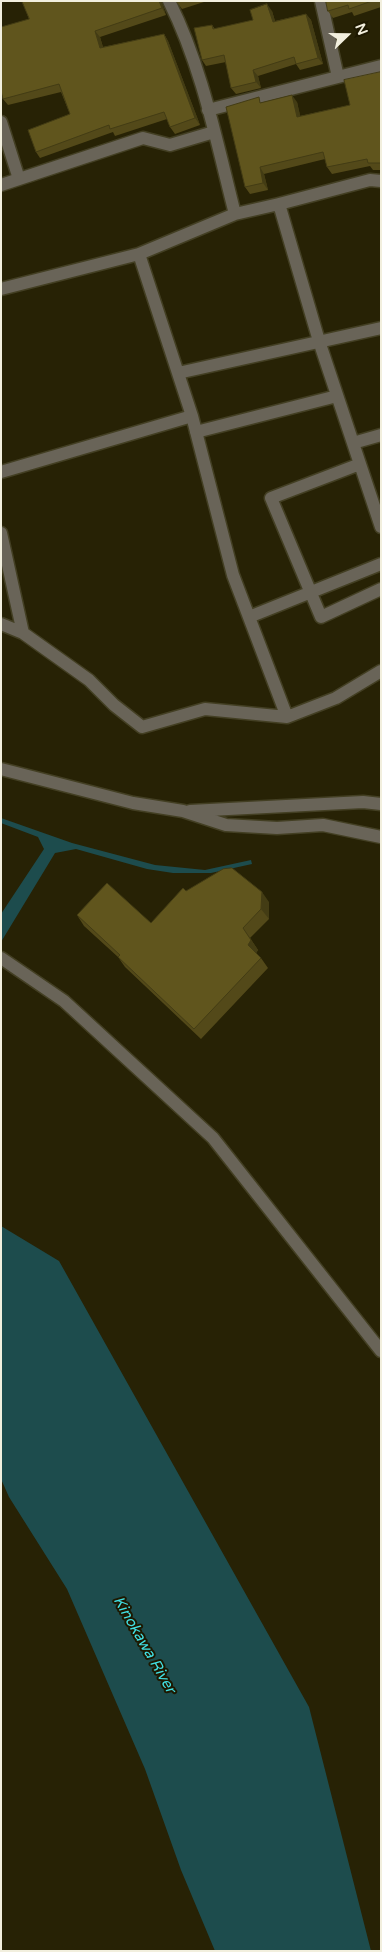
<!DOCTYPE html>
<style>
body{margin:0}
#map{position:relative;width:382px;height:1952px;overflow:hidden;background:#272205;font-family:"Varela Round",sans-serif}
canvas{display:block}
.frame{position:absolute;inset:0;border:2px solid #f2efde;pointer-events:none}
.north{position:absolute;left:322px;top:10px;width:50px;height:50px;-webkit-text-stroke:4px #1d1800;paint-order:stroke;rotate:68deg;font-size:14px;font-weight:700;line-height:20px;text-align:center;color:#f2efde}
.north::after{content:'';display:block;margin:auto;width:18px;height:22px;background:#f2efde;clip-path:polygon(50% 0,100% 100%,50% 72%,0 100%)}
</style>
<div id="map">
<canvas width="382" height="1952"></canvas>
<div class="frame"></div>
<div class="north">N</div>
</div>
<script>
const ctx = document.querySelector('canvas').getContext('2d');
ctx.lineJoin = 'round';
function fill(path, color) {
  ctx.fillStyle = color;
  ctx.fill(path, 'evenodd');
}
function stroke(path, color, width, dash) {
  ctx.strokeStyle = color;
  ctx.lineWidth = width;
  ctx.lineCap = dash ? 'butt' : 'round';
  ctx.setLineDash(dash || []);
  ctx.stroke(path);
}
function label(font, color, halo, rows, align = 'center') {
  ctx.font = font + ' "Varela Round",sans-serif';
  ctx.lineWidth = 4;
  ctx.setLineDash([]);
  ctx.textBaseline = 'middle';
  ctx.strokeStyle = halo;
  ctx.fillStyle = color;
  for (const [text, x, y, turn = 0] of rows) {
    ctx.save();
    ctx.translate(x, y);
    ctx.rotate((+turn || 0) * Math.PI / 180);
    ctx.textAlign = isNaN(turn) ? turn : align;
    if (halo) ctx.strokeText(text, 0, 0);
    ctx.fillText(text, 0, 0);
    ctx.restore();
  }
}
const water = new Path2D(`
 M1,818l71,25 83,22 50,5 46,-10 1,4 -41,9h-38l-26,-4 -71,-20 -21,4 -54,89v-28l43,-65 -6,-12 -37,-14z
 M1,1226l58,35 250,446 62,244h-156l-34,-81 -36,-101 -78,-180 -58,-92 -8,-18z`);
const minor = new Path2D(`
 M169,1c33,65 48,143 66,213
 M321,1l17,76
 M208,110l173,-44
 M1,122l18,57
 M1,185l142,-47 27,7 44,-13
 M279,204l40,137 62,186
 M139,254l53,162 41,159 54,142
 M1,289l138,-35 96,-40 44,-10 91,-24 11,1
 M178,373l203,-45
 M196,432l141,-36
 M353,443l28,-8
 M360,464l-89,34 50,119 60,-28
 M1,472l191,-56
 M1,533l22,100
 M249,617l132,-53
 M1,624l22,9 66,47 25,25 28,22 63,-18 82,8 49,-19 45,-27
 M1,769l132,34 50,8 43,14 51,3 46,-3 58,12
 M190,811l173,-9 18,2
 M1,958l63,43 149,137 168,213`);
const wall = new Path2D(`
 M161,1l5,14 -66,22 3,10 61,-13 4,7 32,84 -25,9 -5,-7 -3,-8 -52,17 -2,-4 -73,26 -4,-6 34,-38 -9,-22 -53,13 -5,-6 26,-80z
 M176,1h28v1l-22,7z
 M326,1h55v6l-27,9 -2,-4 -19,6 -5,-7z
 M272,11l3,10 31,-7 5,6 12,44 -23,6 -4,-6 -38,12 3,12 -25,6 -5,-6 -5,-26 -20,4 -4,-6 10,-35 3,4 38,-9z
 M381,72v98h-8l-3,-4 -38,8 -5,-7 -2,-8 -61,15 4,16 -18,4 -5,-7 18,-85h34l3,14 50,-11z
 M186,891l83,11v17l-19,19 8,12 -2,3 5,5 7,10 -67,71 -76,-72 -7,-10 -34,-31 -7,-11 74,8z`);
const shadedWall = new Path2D(`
 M159,1h2l5,14 -4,-7z
 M267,4l5,7 5,17 -4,-6z
 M306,14l5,6 12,44 -5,-6z
 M95,31l5,6 5,18 -5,-7z
 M164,34l4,7 32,84 -5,-7z
 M253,70l5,6 3,12 -5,-6z
 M292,95l5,7 5,21 -5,-6z
 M260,167l4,7 4,16 -5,-7z
 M262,892l7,10v17l-8,-10z
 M243,928l15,22 -3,5 -7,-10z`);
const building = new Path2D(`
 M22,1h137l3,7 -67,23 5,17 64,-14 31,84 -25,9 -6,-15 -54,17 -1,-4 -73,27 -8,-22 42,-16 -11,-30 -56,15 -2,-8v-64l28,-8z
 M326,1h46l-23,8 -1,-4 -20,6z
 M267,4l6,18 33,-8 12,44 -22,6 -2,-7 -41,13 3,12 -25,6 -7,-33 -22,5 -8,-32 18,-3 1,4 40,-9 -3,-10z
 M381,72v91h-13l-1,-4 -40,8 -4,-15 -63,15 3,16 -18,4 -19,-80 33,-10 1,6 32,-8 5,22 53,-12 -6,-25z
 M232,868l30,24 -1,17 -18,19 8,12 -3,5 13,13 -67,71 -76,-72 2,-2 -43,-40 30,-32 44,40 32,-35 3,3 37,-22z`);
const waterNames = [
 ["Kinokawa River",144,1645,60]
];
fill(water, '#1d4c4d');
stroke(minor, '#433f23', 15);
stroke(minor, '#696458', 12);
fill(wall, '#534919');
fill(shadedWall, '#433c14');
fill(building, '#60551d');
stroke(building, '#433c14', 1);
label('italic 15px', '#41dee1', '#1d1800', waterNames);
</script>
